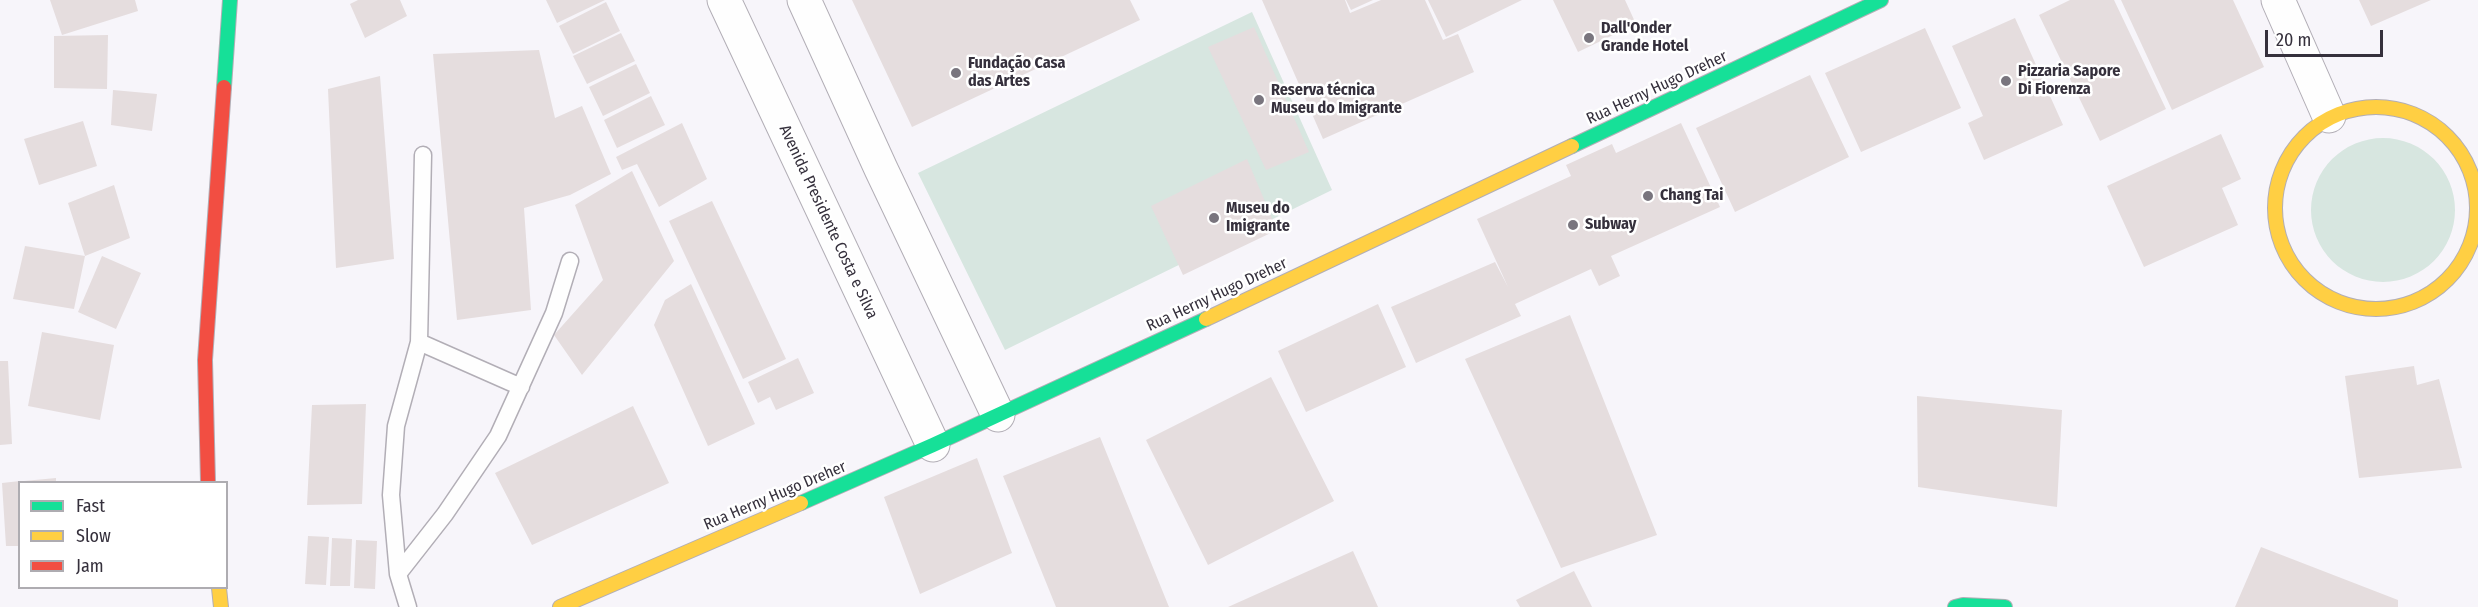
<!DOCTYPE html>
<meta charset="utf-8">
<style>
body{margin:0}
#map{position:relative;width:2478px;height:607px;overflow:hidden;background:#f7f5fa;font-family:"Fira Sans Condensed",sans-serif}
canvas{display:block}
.legend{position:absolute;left:18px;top:481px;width:210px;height:108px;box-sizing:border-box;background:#fff;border:2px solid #aeacb1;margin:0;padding:8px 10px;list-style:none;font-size:18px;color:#35303c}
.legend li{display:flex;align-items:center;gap:12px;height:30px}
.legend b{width:30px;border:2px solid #aeacb1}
.scale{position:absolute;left:2265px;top:30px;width:118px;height:27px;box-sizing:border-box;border:3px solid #35303c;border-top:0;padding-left:8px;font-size:18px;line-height:21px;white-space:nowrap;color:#35303c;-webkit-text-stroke:4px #fff;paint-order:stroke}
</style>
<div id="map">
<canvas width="2478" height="607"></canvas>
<ul class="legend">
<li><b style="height:8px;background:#16e098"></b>Fast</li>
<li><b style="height:8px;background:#ffcf43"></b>Slow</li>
<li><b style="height:8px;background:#f24e42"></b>Jam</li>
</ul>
<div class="scale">20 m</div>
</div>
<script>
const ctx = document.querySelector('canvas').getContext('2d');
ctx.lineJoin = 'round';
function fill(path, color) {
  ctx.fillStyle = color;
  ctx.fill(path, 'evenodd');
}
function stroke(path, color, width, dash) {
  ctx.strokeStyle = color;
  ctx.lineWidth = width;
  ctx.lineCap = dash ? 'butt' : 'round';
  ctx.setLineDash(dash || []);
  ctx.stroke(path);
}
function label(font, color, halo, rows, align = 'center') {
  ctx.font = font + ' "Fira Sans Condensed",sans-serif';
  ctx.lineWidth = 5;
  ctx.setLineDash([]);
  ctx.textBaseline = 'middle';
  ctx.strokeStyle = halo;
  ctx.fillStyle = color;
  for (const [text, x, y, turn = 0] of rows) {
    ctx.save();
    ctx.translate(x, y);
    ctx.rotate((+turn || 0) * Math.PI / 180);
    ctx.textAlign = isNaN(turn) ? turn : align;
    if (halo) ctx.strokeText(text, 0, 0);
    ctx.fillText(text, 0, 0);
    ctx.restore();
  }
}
const green = new Path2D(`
 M1252,12l80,178 -327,160 -87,-177z
 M2311 210a72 72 0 1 1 144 0a72 72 0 1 1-144 0Z`);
const building = new Path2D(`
 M50,0h85l3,11 -76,24z
 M358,0h42l7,16 -42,22 -15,-34z
 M546,0h59l-48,23z
 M852,0h278l10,20 -228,107z
 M1262,0h83l5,13 31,-13h44l18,40 15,-6 16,38 -151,67z
 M1346,0h27l-22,10z
 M1428,0h94l-76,37z
 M1553,0h72l11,24 -58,28z
 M2070,0h44l52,109 -66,32 -61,-126z
 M2121,0h112l31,67 -92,43z
 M2359,0h72l-60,26z
 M606,2l14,29 -47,23 -14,-28z
 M2015,18l48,107 -79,35 -16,-37 15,-7 -31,-70z
 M1254,27l55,125 -43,18 -58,-123z
 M1925,28l36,80 -100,44 -36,-79z
 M621,33l14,28 -48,23 -14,-28z
 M108,35l-1,54 -53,-1v-52z
 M539,50l16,68 27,-12 29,68 -41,21 -46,13 7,102 -74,10 -24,-266z
 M636,64l14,29 -47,23 -14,-29z
 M1810,75l39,82 -114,55 -39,-84z
 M380,76l14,183 -58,9 -8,-179z
 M113,90l44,4 -5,37 -41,-6z
 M651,96l14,29 -48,23 -13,-28z
 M83,121l14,45 -58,19 -15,-46z
 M682,123l25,56 -48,28 -22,-43 -15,6 -6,-13z
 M1681,123l39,84 -109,49 9,20 -21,10 -8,-17 -76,35 6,12 -105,47 -25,-56 104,-45 13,25 -31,-68 94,-43 -5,-11 46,-21 4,9z
 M2221,134l20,45 -19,9 16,37 -94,42 -37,-81z
 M1247,159l30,71 -94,45 -32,-69z
 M632,171l42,90 -92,114 -28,-40 49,-55 -28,-75z
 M114,185l16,53 -45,18 -11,53 -61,-10 12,-53 60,10 -17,-53z
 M712,201l74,158 -43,20 -74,-158z
 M102,256l39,17 -25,56 -38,-17z
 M691,284l64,140 -47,22 -54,-121 11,-25z
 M1378,304l28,63 -100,45 -28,-61z
 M1570,315l87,220 -96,33 -96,-209z
 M42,332l72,13 -14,75 -72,-14z
 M798,358l16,35 -38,17 -6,-13 -12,6 -10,-21z
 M0,361h8l4,83 -12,1z
 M2414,366l3,19 22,-6 23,89 -103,10 -14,-102z
 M1271,377l63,124 -126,64 -62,-125z
 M1917,396l145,14 -5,97 -139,-20z
 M366,404l-4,100 -55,1 5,-100z
 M633,406l36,77 -137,62 -37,-72z
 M1100,437l69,170h-113l-53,-131z
 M977,458l35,95 -92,41 -36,-97z
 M56,478v4h-31l-1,-1z
 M20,481v65h-14l-4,-63z
 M308,536l21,1 -3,48 -21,-1z
 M332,538l20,1 -2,47h-20z
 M356,540l21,1 -2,48 -21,-1z
 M2261,547l137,53v7h-163z
 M1353,551l25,56h-150z
 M1574,571l18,36h-72l-4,-7z`);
const lane = new Path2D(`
 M419,342l102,45
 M398,574l47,-60 53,-78 56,-123 16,-52
 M408,607l-10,-33 -7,-79 5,-69 23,-84 4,-187`);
const street = new Path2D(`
 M724,0l209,445
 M804,0l77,169 117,246
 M2278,0l51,116`);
const fast = new Path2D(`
 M224,87l6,-87
 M1572,146l309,-146
 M801,503l132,-58 273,-126
 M1955,607l8,-2 42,2`);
const slow = new Path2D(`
 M2275 208a101 101 0 1 1 202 0a101 101 0 1 1-202 0Z
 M1206,319l366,-173
 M219,588l2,19
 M560,607l241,-104`);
const jam = new Path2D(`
 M208,482l-3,-122 19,-273`);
const markers = [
 [1589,38,6,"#79757e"],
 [956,73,6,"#79757e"],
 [2006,81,6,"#79757e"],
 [1259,100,6,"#79757e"],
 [1648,196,6,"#79757e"],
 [1214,218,6,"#79757e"],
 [1573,225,6,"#79757e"]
];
const poiNames = [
 ["Dall'Onder",1601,29],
 ["Grande Hotel",1601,47],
 ["Fundação Casa",968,64],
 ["das Artes",968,82],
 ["Pizzaria Sapore",2018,72],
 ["Di Fiorenza",2018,90],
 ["Reserva técnica",1271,91],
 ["Museu do Imigrante",1271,109],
 ["Chang Tai",1660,196],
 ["Museu do",1226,209],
 ["Imigrante",1226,227],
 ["Subway",1585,225]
];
const streetNames = [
 ["Rua Herny Hugo Dreher",1657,88,-25],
 ["Avenida Presidente Costa e Silva",828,222,65],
 ["Rua Herny Hugo Dreher",1217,295,-25],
 ["Rua Herny Hugo Dreher",775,496,-23]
];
fill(green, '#d7e6e0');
fill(building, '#e5ddde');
stroke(lane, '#b2aeb6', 19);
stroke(street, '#b2aeb6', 35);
stroke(fast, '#b2aeb6', 16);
stroke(slow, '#b2aeb6', 16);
stroke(jam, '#b2aeb6', 16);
stroke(lane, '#fefefe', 16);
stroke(street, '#fefefe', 33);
stroke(fast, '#16e098', 14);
stroke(slow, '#ffcf43', 14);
stroke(jam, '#f24e42', 14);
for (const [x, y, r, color] of markers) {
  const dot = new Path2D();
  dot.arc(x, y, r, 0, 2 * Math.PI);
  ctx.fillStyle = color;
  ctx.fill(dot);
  stroke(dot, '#fff', 2);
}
label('bold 16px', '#35303c', '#fff', poiNames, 'left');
label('16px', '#35303c', '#fff', streetNames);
</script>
